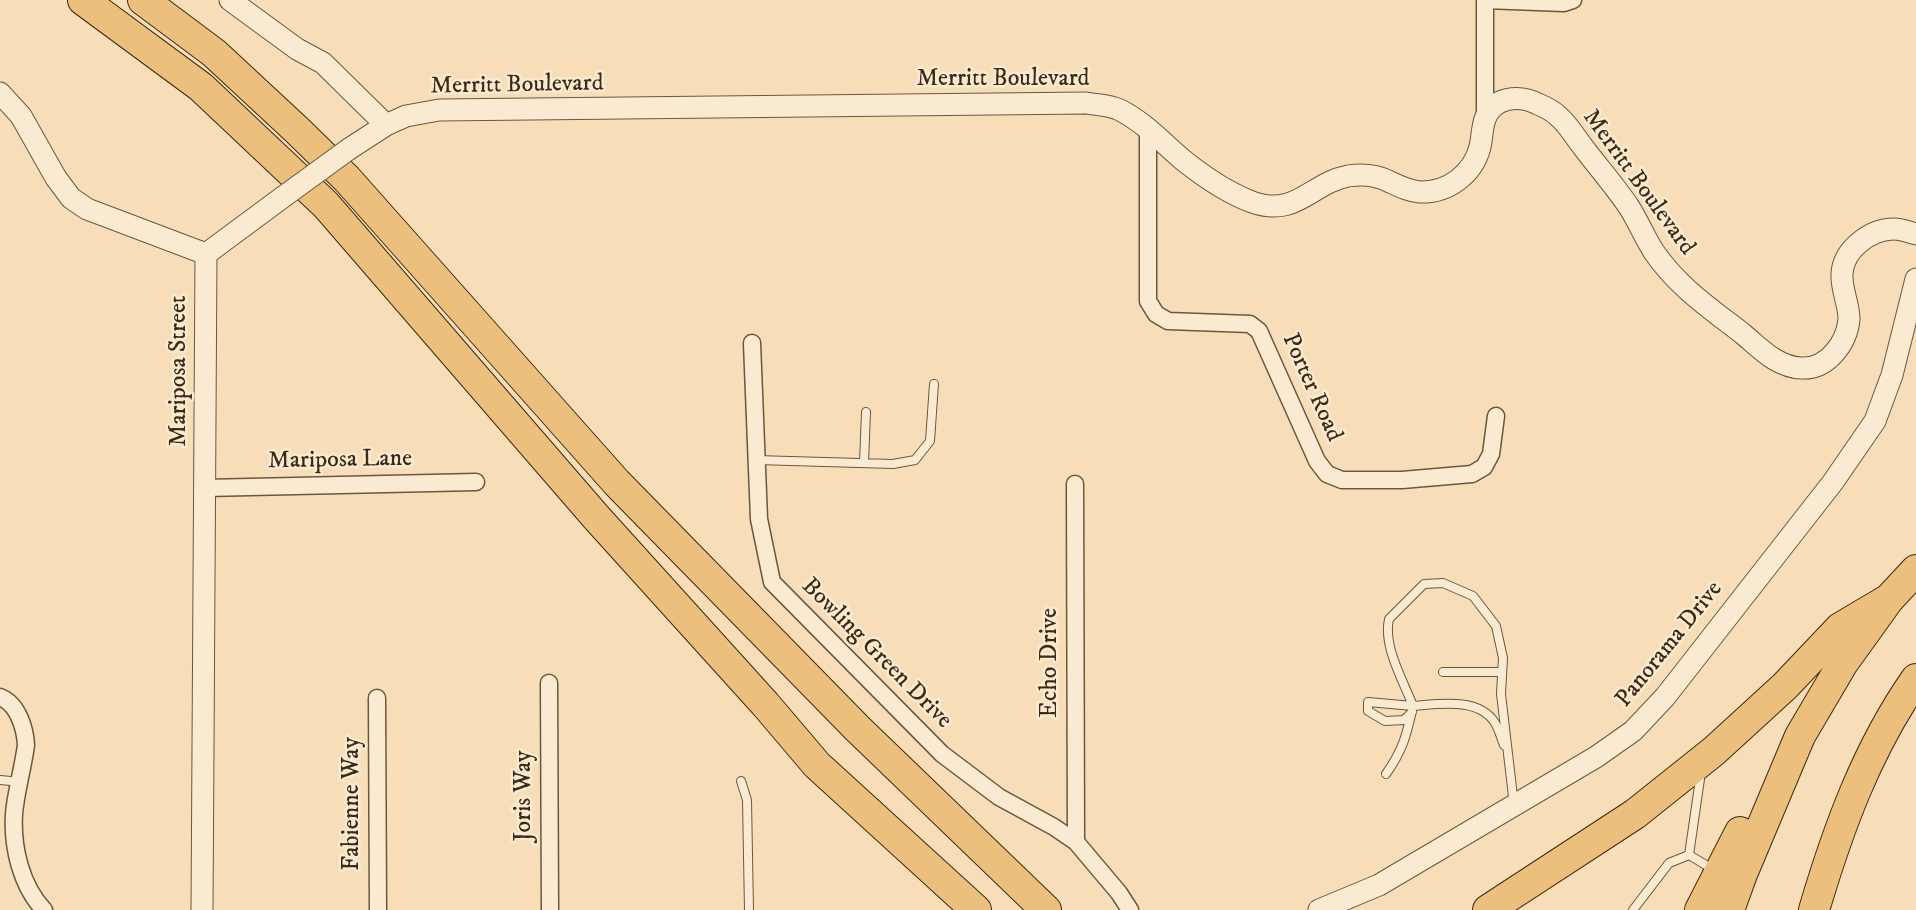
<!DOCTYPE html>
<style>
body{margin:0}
canvas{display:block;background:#f7deb8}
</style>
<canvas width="1916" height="910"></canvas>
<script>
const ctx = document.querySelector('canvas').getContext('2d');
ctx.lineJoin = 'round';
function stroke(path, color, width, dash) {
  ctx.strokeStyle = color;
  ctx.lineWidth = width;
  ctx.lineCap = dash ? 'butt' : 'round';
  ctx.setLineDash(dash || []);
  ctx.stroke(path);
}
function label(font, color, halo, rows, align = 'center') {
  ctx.font = font + ' "IM FELL DW Pica",serif';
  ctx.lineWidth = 5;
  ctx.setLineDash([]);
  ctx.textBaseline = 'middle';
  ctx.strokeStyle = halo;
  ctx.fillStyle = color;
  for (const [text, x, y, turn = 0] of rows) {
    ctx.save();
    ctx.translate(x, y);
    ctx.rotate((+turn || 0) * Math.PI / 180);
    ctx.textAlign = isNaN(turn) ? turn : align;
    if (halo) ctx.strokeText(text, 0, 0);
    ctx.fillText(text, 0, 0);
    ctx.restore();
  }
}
const service = new Path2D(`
 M756,460l137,4 22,-4 15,-19 4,-57
 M864,463l2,-51
 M1443,672h59
 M1412,712l-8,8 -19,1 -17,-10v-9l45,4c-10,-26 -30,-59 -24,-87l35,-35 19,-1 30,13 23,30 7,32 -2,36 13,111
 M1386,774c17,-24 21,-40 27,-68 26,-2 66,-9 82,17 4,6 6,15 9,22
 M0,780l21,2
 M741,781l6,19 2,110
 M1689,855l12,-83
 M1633,910l36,-47 20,-8 27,16`);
const minor = new Path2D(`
 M1485,120v-120l79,3 9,-3
 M1148,127v174l8,13 12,7 82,3 9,7 58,130 10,13 15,6h60l70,-6 12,-7 7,-13 5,-38
 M752,343l7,176 13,63 170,172 57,43 55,30 22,15 43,51 11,17
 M1075,484l1,358
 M205,488l271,-6
 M549,683l1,227
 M0,697c18,7 25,31 26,48 -3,23 -10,46 -12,69 -2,33 7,72 30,96
 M377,698l1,212`);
const tertiary = new Path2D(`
 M230,0l67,49 26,14 63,62
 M0,93l21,23 35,62 15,20 16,11 119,45
 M349,149l37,-24 20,-9 33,-6 647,-7c11,2 24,2 34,7 25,13 42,32 63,50 20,16 45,33 69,42 44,16 59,-19 96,-26 13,-2 28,-1 40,5 11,5 20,10 32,11 28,1 53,-18 60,-45 2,-9 2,-19 5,-28 8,-22 34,-25 53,-15 7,3 15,7 20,12 10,8 17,21 25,31 15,20 32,39 46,60 9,14 16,31 25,45 24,35 57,57 89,82 17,14 34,33 58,34 26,2 46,-25 48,-49 0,-15 -8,-30 -7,-45 1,-24 28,-45 52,-45 7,0 15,3 22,5
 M206,254l77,-57
 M202,910l4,-656
 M1319,910l60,-25 217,-128 37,-26 32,-34 168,-215 42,-61 17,-46 24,-96`);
const motorway = new Path2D(`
 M83,0l118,87 125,118 270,312 170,188 51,60 159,145
 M143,0l71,53 84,78 49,48 270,304 241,246 188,181
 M1488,910l147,-96 79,-63 71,-65 55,-58 49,-29
 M1700,910l40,-78
 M1729,910l13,-36 58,-138 43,-73 46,-64 27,-29
 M1814,910c24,-81 53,-161 102,-231`);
const tertiaryBridge = new Path2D(`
 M283,197l66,-48`);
const streetNames = [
 ["Merritt Boulevard",1003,80],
 ["Merritt Boulevard",517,86,-1],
 ["Merritt Boulevard",1638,183,54],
 ["Mariposa Street",180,371,-90],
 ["Porter Road",1311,388,66],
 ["Mariposa Lane",340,461,-1],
 ["Panorama Drive",1670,645,-51],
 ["Bowling Green Drive",876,654,45],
 ["Echo Drive",1051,663,-90],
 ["Joris Way",525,796,-90],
 ["Fabienne Way",353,804,-90]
];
stroke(service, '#6a583e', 10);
stroke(minor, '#6a583e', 19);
stroke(tertiary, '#6a583e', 23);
stroke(motorway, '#3b2b16', 32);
stroke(service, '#faead1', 8);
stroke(minor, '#faead1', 16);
stroke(tertiary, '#faead1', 21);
stroke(motorway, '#ecbf7c', 30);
stroke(tertiaryBridge, '#6a583e', 23, []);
stroke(tertiaryBridge, '#faead1', 21);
label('24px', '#3b2b16', '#faead1', streetNames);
</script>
